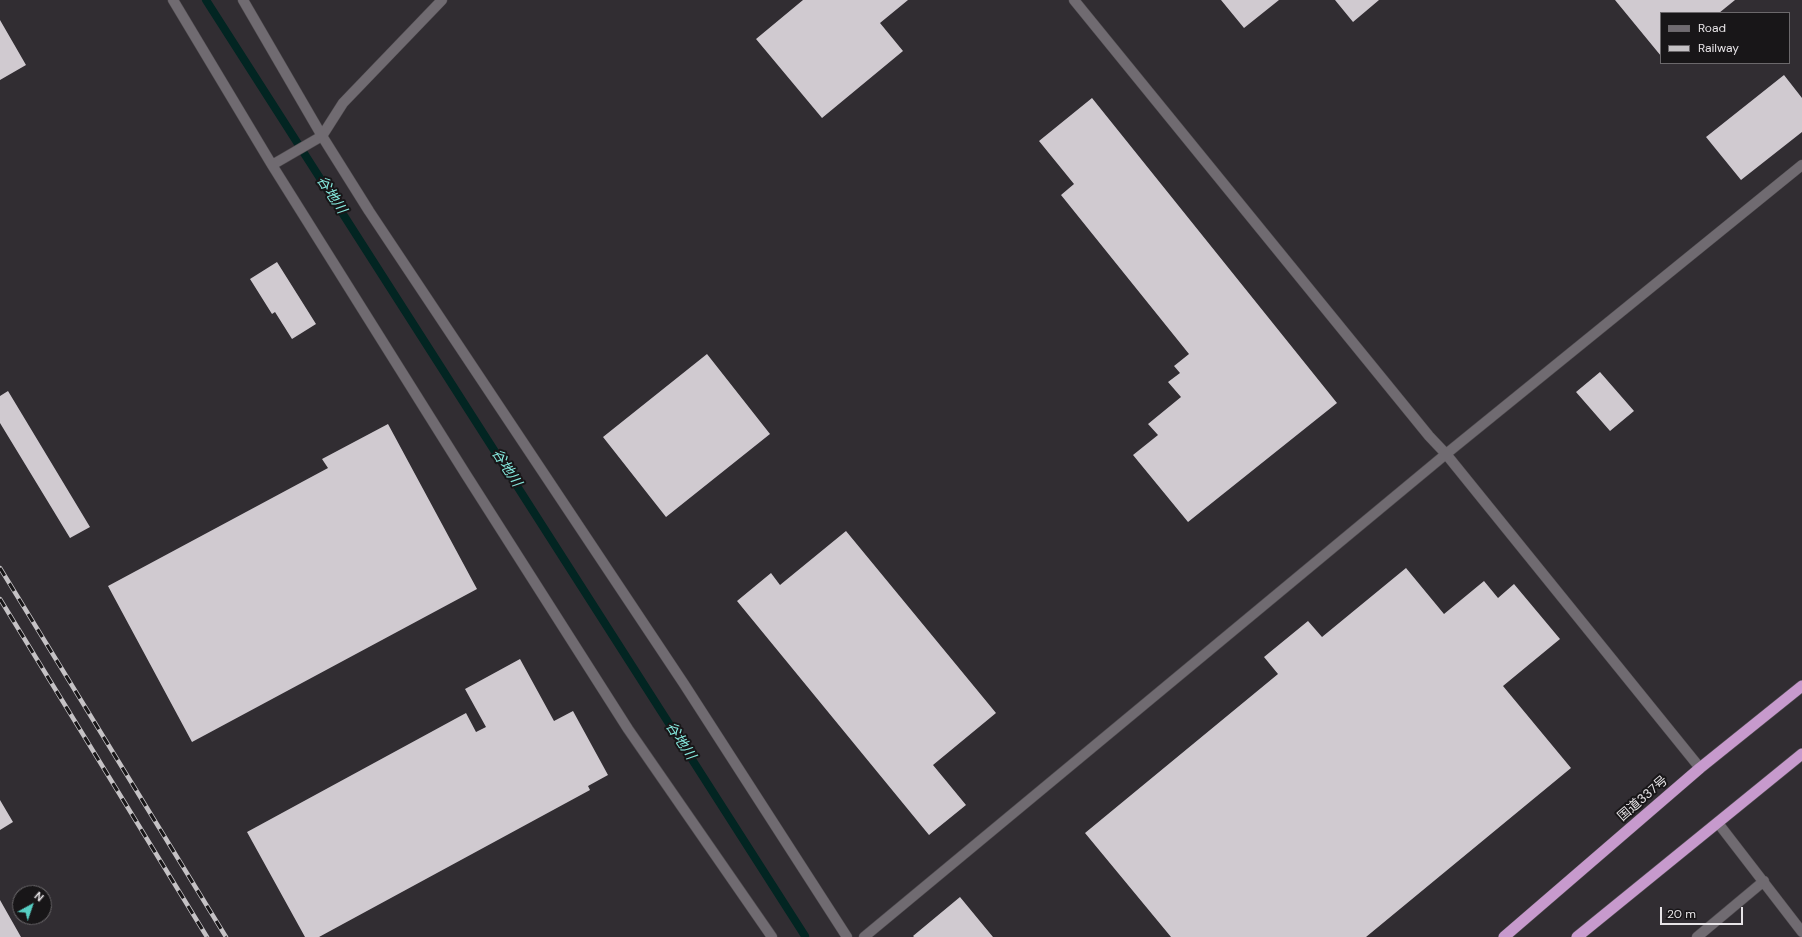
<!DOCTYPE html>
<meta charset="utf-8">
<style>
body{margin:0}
#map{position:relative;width:1802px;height:937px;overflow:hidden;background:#312d32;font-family:"DM Sans",sans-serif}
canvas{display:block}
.legend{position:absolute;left:1660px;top:12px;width:130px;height:52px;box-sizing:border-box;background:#181618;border:1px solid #6b686b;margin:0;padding:5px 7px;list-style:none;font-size:12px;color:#e7e4e7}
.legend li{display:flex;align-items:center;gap:8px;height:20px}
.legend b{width:20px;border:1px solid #6b686b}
.north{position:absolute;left:12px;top:885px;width:40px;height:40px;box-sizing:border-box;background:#181618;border:1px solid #6b686b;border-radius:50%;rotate:40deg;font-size:11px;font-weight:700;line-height:16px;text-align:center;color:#e7e4e7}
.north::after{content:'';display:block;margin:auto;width:14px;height:18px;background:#56cec3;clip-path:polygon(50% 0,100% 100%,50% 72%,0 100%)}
.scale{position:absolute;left:1660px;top:907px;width:83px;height:18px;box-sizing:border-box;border:2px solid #e7e4e7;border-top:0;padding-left:5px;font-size:12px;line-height:14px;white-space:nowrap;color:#e7e4e7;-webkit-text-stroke:3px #181618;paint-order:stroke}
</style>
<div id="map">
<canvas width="1802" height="937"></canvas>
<ul class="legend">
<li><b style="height:5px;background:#706b71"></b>Road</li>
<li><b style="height:5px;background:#c5c2c5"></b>Railway</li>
</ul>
<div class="north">N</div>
<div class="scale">20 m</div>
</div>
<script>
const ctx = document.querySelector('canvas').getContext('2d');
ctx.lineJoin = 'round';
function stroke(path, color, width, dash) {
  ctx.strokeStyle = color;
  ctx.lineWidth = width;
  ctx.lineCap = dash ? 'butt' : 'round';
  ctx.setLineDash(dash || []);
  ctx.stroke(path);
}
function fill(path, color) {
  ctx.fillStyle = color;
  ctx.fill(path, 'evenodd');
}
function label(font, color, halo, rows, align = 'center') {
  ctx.font = font + ' "DM Sans","Noto Sans JP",sans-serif';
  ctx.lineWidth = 4;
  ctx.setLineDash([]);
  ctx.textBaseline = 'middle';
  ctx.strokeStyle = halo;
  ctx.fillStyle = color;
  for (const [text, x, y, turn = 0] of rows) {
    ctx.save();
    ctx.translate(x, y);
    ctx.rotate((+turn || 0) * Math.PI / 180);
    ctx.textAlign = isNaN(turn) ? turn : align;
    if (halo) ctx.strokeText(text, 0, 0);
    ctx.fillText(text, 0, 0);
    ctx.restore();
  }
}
const stream = new Path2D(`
 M206,0l599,936`);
const building = new Path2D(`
 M803,0h105l-28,23 23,28 -81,67 -66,-79z
 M1221,0h58l-35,28z
 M1335,0h44l-26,22z
 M1615,0h120l-16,13h-58v43z
 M0,20l26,45 -26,15z
 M1784,75l18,23v34l-61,48 -35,-43z
 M1092,98l245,305 -149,119 -55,-67 25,-20 -10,-11 33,-27 -13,-15 12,-9 -6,-7 15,-12 -128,-159 13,-11 -35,-43z
 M277,262l39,62 -24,15 -17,-27 -3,2 -22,-35z
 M707,354l63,80 -104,83 -63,-80z
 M1600,372l34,39 -24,20 -34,-39z
 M8,391l82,136 -20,11 -70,-115v-27z
 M388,424l89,165 -285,153 -84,-156 220,-118 -6,-9z
 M846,531l150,182 -63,52 33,40 -37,30 -192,-234 34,-28 9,12z
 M1406,568l38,46 40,-33 14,17 16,-14 46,55 -57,47 68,82 -205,169h-195l-86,-104 193,-159 -14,-17 44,-36 14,16z
 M520,659l34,62 19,-10 35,64 -20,11 2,4 -271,147h-14l-58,-105 219,-119 10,19 10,-5 -21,-38z
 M0,800l13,22 -13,8z
 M960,897l33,40h-79l-1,-1z
 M0,900l21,37h-21z`);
const minor = new Path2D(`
 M173,0l99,165 193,308 163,256 144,208
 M243,0l79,136 47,75 315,473 163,253
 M1074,0l355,436 17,18 254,314
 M272,165l50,-29 21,-33 99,-103
 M1718,823l84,109
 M864,937l582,-483 356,-289
 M1697,937l67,-56`);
const trunk = new Path2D(`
 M1504,937l196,-169 102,-82
 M1577,937l225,-183`);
const rail = new Path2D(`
 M0,568l226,369
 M0,599l207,338`);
const streetNames = [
 ["国道337号",1643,799,-41]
];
const waterNames = [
 ["谷地川",331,195,57],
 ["谷地川",506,468,57],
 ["谷地川",680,741,57]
];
stroke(stream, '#022522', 8);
fill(building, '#d0cad0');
stroke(minor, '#4f4b4f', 11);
stroke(trunk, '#4f4b4f', 12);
stroke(minor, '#706b71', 10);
stroke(trunk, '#c79acd', 11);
stroke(rail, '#c5c2c5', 4.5);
stroke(rail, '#181618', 3, [9]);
label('13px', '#e7e4e7', '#181618', streetNames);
label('italic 14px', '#86eadf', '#181618', waterNames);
</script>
